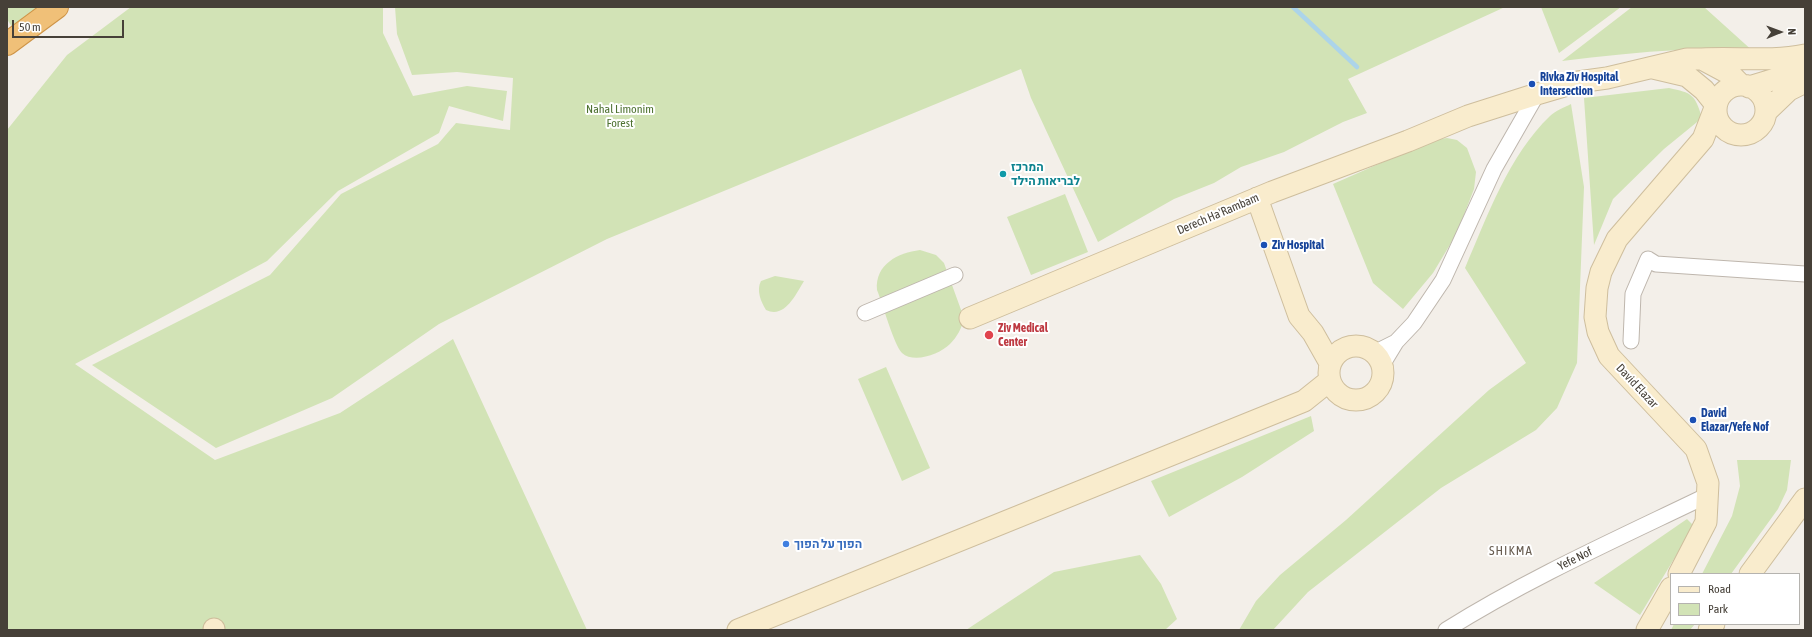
<!DOCTYPE html>
<meta charset="utf-8">
<style>
body{margin:0}
#map{position:relative;width:1812px;height:637px;overflow:hidden;background:#f3efe9;font-family:"Asap Condensed",sans-serif}
canvas{display:block}
.frame{position:absolute;inset:0;border:8px solid #464038;pointer-events:none}
.legend{position:absolute;left:1670px;top:573px;width:130px;height:52px;box-sizing:border-box;background:#fff;border:1px solid #b5b3af;margin:0;padding:5px 7px;list-style:none;font-size:12px;color:#464038}
.legend li{display:flex;align-items:center;gap:8px;height:20px}
.legend b{width:20px;border:1px solid #b5b3af}
.north{position:absolute;left:1760px;top:12px;width:40px;height:40px;-webkit-text-stroke:3px #fff;paint-order:stroke;rotate:89deg;font-size:11px;font-weight:700;line-height:16px;text-align:center;color:#464038}
.north::after{content:'';display:block;margin:auto;width:14px;height:18px;background:#464038;clip-path:polygon(50% 0,100% 100%,50% 72%,0 100%)}
.scale{position:absolute;left:12px;top:20px;width:112px;height:18px;box-sizing:border-box;border:2px solid #464038;border-top:0;padding-left:5px;font-size:12px;line-height:14px;white-space:nowrap;color:#464038;-webkit-text-stroke:3px #fff;paint-order:stroke}
</style>
<div id="map">
<canvas width="1812" height="637"></canvas>
<div class="frame"></div>
<ul class="legend">
<li><b style="height:5px;background:#f9eccd"></b>Road</li>
<li><b style="height:11px;background:#d2e3b6"></b>Park</li>
</ul>
<div class="north">N</div>
<div class="scale">50 m</div>
</div>
<script>
const ctx = document.querySelector('canvas').getContext('2d');
ctx.lineJoin = 'round';
function fill(path, color) {
  ctx.fillStyle = color;
  ctx.fill(path, 'evenodd');
}
function stroke(path, color, width, dash) {
  ctx.strokeStyle = color;
  ctx.lineWidth = width;
  ctx.lineCap = dash ? 'butt' : 'round';
  ctx.setLineDash(dash || []);
  ctx.stroke(path);
}
function label(font, color, halo, rows, align = 'center') {
  ctx.font = font + ' "Asap Condensed",Heebo,sans-serif';
  ctx.lineWidth = 4;
  ctx.setLineDash([]);
  ctx.textBaseline = 'middle';
  ctx.strokeStyle = halo;
  ctx.fillStyle = color;
  for (const [text, x, y, turn = 0] of rows) {
    ctx.save();
    ctx.translate(x, y);
    ctx.rotate((+turn || 0) * Math.PI / 180);
    ctx.textAlign = isNaN(turn) ? turn : align;
    if (halo) ctx.strokeText(text, 0, 0);
    ctx.fillText(text, 0, 0);
    ctx.restore();
  }
}
const green = new Path2D(`
 M7,7h30l-30,30 6,-8 -6,-10z
 M131,7h252v26l30,63 54,-10 40,5 -4,30 -54,-15 -10,27 -101,58 -71,70 -192,103 140,96 125,-47 113,-74 134,291h-580v-500l60,-75z
 M395,7h1110l-157,72 19,34 -24,9 -59,30 -43,15 -27,16 -40,16 -76,43 -67,-144 -10,-29 -414,170 -168,85 -107,74 -116,50 -124,-83 178,-90 71,-81 97,-50 18,-21 54,7 3,-52 -56,-6 -45,3 -15,-41z
 M1541,7h80l-62,46z
 M1632,7h72l51,46c-28,-7 -48,-5 -76,-3 -39,2 -78,6 -117,11z
 M1669,88c23,5 26,6 33,30l-38,31 -51,50 -19,46 -10,-147z
 M1571,104l13,83 -7,176 -20,45 -21,22 -95,58 -133,104 -35,38h-34l17,-29 24,-26 66,-55 143,-130 37,-27 -61,-95c22,-51 44,-113 85,-152 5,-5 15,-9 21,-12z
 M1447,138l10,2 10,8 9,24 -2,17 -17,44 -24,40 -30,36 -30,-26 -40,-99 100,-44z
 M1065,194l23,58 -57,23 -24,-58z
 M920,250l16,5 8,8 20,55c-2,10 -7,19 -14,26 -10,10 -36,20 -48,9 -8,-8 -20,-51 -25,-63 -2,-26 21,-37 43,-40z
 M775,276l29,5c-8,13 -19,38 -38,29 -5,-8 -10,-20 -5,-29z
 M886,367l44,101 -28,13 -44,-102z
 M1311,416l3,15 -72,46 -73,40 -18,-36z
 M1737,460h54l-4,30 -9,19 -47,65h-29l30,-58 8,-30z
 M1687,519l7,7 -54,89 -46,-32z
 M1140,555l21,29 16,35 -12,11h-199l88,-58z
 M1674,624h21l-5,6h-19z`);
const stream = new Path2D(`
 M1293,7l64,60`);
const street = new Path2D(`
 M865,313l90,-38
 M1631,341l2,-47 15,-35 8,5 149,10
 M1374,353l22,-11
 M1382,365l14,-23 18,-19 29,-43 51,-111 43,-75
 M1446,630c83,-52 173,-92 262,-135`);
const secondary = new Path2D(`
 M1702,59c34,-2 69,3 103,-4
 M1653,68l34,8 17,14 12,15
 M1716 110a25 25 0 1 1 50 0a25 25 0 1 1-50 0Z
 M1749,87l33,-10 23,-10
 M1766,112l23,-22 16,-8
 M1257,198l42,118 14,17 17,30
 M970,318l302,-126 136,-51 60,-25 69,-22 41,-12 29,-4 80,-19h15l28,15 11,11
 M1329 373a27 27 0 1 1 54 0a27 27 0 1 1-54 0Z
 M1679,574l27,-52 2,-39 -12,-34 -87,-93 -11,-24 -3,-15 2,-29 4,-16 16,-33 86,-100 13,-34
 M1750,574l55,-75
 M214,629v1
 M738,630l566,-229 25,-20
 M1647,630l24,-42
 M1709,630l5,-6`);
const highway = new Path2D(`
 M7,44l50,-37`);
const markers = [
 [1532,84,4,"#1a4fb4"],
 [1003,174,4,"#0f9aa8"],
 [1264,245,4,"#1a4fb4"],
 [989,335,5,"#e0444e"],
 [1693,420,4,"#1a4fb4"],
 [786,544,4,"#3f7fe0"]
];
const transitNames = [
 ["Rivka Ziv Hospital",1540,77],
 ["Intersection",1540,91],
 ["Ziv Hospital",1272,245],
 ["David",1701,413],
 ["Elazar/Yefe Nof",1701,427]
];
const parkNames = [
 ["Nahal Limonim",620,109],
 ["Forest",620,123]
];
const cultureNames = [
 ["המרכז",1011,167],
 ["לבריאות הילד",1011,181]
];
const streetNames = [
 ["Derech Ha'Rambam",1218,214,-23],
 ["David Elazar",1637,386,47],
 ["Yefe Nof",1575,559,-26]
];
const healthNames = [
 ["Ziv Medical",998,328],
 ["Center",998,342]
];
const shopNames = [
 ["הפוך על הפוך",794,544]
];
const neighbourhoodNames = [
 ["SHIKMA",1511,551]
];
fill(green, '#d2e3b6');
stroke(stream, '#acd4e9', 4.5);
stroke(street, '#beb6ad', 17);
stroke(secondary, '#cebe9d', 23);
stroke(highway, '#ce9448', 24);
stroke(street, '#fff', 15);
stroke(secondary, '#f9eccd', 21);
stroke(highway, '#f0c078', 22);
for (const [x, y, r, color] of markers) {
  const dot = new Path2D();
  dot.arc(x, y, r, 0, 2 * Math.PI);
  ctx.fillStyle = color;
  ctx.fill(dot);
  stroke(dot, '#fff', 1.5);
}
label('bold 12px', '#164399', '#fff', transitNames, 'left');
label('12px', '#4e7231', '#fff', parkNames);
label('bold 12px', '#0d838f', '#fff', cultureNames, 'left');
label('12px', '#464038', '#fff', streetNames);
label('bold 12px', '#be3a42', '#fff', healthNames, 'left');
label('bold 12px', '#366cbe', '#fff', shopNames, 'left');
ctx.letterSpacing = '1px';
label('13px', '#685d51', '#fff', neighbourhoodNames);
ctx.letterSpacing = '0px';
</script>
